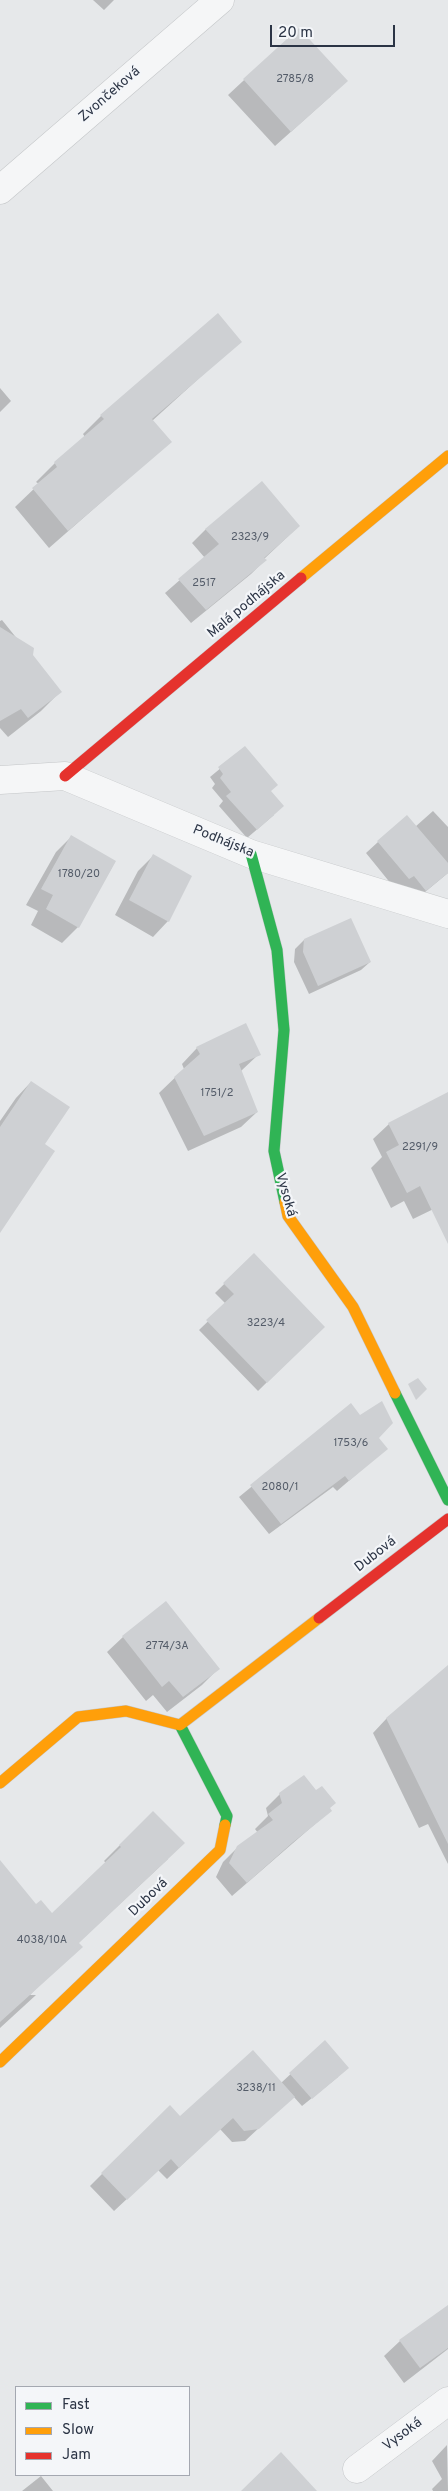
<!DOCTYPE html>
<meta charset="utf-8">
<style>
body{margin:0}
#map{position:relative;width:448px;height:2491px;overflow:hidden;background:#e6e8ea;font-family:Overpass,sans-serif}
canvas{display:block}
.legend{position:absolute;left:15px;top:2386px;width:175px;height:90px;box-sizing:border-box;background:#f4f6f9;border:1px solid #a4a8b1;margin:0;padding:6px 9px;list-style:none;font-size:15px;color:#2b3445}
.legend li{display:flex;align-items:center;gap:10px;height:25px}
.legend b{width:25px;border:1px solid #a4a8b1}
.scale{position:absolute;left:270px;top:25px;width:125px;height:22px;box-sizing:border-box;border:2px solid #2b3445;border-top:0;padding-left:6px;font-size:15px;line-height:18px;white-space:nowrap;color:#2b3445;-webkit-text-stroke:4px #f4f6f9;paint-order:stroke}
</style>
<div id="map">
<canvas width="448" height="2491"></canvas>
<ul class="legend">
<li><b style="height:6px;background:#30b455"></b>Fast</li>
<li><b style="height:6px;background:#ff9f0a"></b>Slow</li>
<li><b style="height:6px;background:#e5322d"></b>Jam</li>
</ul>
<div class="scale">20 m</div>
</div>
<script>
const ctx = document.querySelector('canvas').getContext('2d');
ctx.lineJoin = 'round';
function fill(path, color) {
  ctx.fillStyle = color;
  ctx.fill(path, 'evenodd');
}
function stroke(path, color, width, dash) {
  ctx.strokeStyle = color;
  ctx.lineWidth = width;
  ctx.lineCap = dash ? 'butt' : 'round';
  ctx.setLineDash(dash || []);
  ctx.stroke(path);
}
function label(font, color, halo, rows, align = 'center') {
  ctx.font = font + ' Overpass,sans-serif';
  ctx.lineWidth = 4.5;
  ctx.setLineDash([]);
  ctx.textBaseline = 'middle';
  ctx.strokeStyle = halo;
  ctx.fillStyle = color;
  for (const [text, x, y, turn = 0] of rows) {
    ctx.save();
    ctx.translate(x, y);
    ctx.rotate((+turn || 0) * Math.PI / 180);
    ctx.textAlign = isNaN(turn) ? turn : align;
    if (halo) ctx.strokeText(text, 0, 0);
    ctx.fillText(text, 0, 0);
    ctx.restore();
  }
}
const shadow = new Path2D(`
 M93,0h21l-10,10z
 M299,29l32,67 -56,50 -47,-51z
 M218,315l22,26 -88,80 18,21 -121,106 -34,-41 24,-23 -3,-2 19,-19 30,-26 -2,-3 18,-18z
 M0,388l11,13 -11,11z
 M299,526l-35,33 1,1 -14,14 -60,49 -26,-30 40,-35 -13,-15 14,-14z
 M2,620l58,72 -19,19 -33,26 -8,-9v-107z
 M245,748l25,43 4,24 -27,23 -28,-32 4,-5 -11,-13 3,-4 -5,-7z
 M433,811l15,16v46l-35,29 -17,-12 -30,-37 12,-11 37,-15z
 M71,837l44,25 -37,65 -16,16 -31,-18 7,-14 -12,-6 30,-53z
 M153,856l15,65 -15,16 -38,-22 23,-44z
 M304,940l66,22 -9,8 -52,24 -15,-32 1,-13z
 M197,1048l62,6 -18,17 16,41 -16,15 -53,24 -29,-58 25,-24 -2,-5z
 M31,1082l12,62 -43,87v-110l16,-23z
 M448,1107v95l-35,17 -9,-18 -13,7 -20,-40 11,-11 -9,-18 16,-15z
 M254,1255l69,72 -65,64 -59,-61 27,-26 -11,-11z
 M351,1405l35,44 -49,42 -4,-4 -64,47 -30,-37z
 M166,1603l52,66 -16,16 -35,27 -14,-17 -7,6 -39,-49 16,-15z
 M448,1678v186l-20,-40 -9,4 -46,-95 14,-15z
 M280,1794l48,14 2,3 -98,85 -16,-19 7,-15 15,-15 20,-14 -3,-4 13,-13 -2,-8z
 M120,1845l48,14 -90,84 -48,52h6l-36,33v-166l36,44 16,9 54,-52 -2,-2z
 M325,2042l13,35 -36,29 -9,-10 -48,45 -13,1 -12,-13 -53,50 -9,-9 -44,41 -24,-25 80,-80 10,11 101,-34z
 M448,2324v25l-44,34 -20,-27 16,-15z
 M447,2445l1,46h-15l-1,-2 10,-10 -10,-18z
 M41,2476l12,15h-31z`);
const building = new Path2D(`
 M299,28l49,53 -57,51 -48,-53z
 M218,313l24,29 -90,77 20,23 -104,89 -36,-43 25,-21 -3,-5 50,-43 -4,-4z
 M262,481l38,45 -36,32 3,2 -61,50 -28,-31 41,-35 -14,-15z
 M0,627l34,21 -1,7 29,37 -34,26 -7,-9 -21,12z
 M245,746l33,39 -7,6 13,15 -27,24 -31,-34 5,-4 -11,-14 3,-4 -5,-7z
 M407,815l41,48v10l-22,18 -12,-15 -5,3 -32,-38z
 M71,835l45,26 -37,67 -33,-19 7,-14 -12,-6z
 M153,854l39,22 -23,46 -40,-22z
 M351,918l20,44 -53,24 -15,-34 1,-13z
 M246,1023l15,32 -22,9 19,48 -54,24 -30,-59 26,-23 -4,-7z
 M31,1081l39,26 -25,37 10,7 -55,82v-106z
 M448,1092v152l-28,-58 -13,7 -21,-41 13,-7 -11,-22z
 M254,1253l71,74 -58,56 -61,-63 28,-26 -11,-11z
 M418,1378l9,11 -11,11 -8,-16z
 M382,1401l11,22 -14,15 9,11 -39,32 -4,-5 -64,48 -31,-39 101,-82 9,12z
 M166,1601l54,68 -37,28 -14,-16 -7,6 -40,-51z
 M448,1665v179l-62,-126z
 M304,1775l12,15 6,-4 14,17 -6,5 2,3 -40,32 -45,40 -18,-20 8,-17 36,-26 -5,-6 14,-11 -3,-10z
 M153,1811l32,32 -106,100 4,4 -83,75v-162l36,44 5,-4 11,13 69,-66 -2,-2z
 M325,2040l24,28 -37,31 -23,-26z
 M253,2050l42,47 -36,32 -15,2 -11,-13 -54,50 -8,-9 -44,41 -26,-27 69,-68 10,11z
 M448,2305v43l-28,20 -21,-28z
 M281,2452l36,39h-76z`);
const street = new Path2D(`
 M0,190l220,-190
 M0,780l65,-4 186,78 197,60
 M357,2469l91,-68`);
const fast = new Path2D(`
 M251,854l26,96 7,80 -10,121 11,51
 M395,1393l53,107
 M180,1725l47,91 -2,9`);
const slow = new Path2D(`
 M301,578l147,-122
 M285,1202l3,14 65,91 42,86
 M0,1783l78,-66 48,-6 54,14 139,-107
 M0,2062l220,-212 5,-25`);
const jam = new Path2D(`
 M65,776l236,-198
 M319,1618l129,-99`);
const numberNames = [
 ["2785/8",295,80],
 ["2323/9",250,538],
 ["2517",204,584],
 ["1780/20",79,875],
 ["1751/2",217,1094],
 ["2291/9",420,1148],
 ["3223/4",266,1324],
 ["1753/6",351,1444],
 ["2080/1",280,1488],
 ["2774/3A",167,1647],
 ["4038/10A",42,1941],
 ["3238/11",256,2089]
];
const streetNames = [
 ["Zvončeková",110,95,-41],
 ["Malá podhájska",247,605,-40],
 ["Podhájska",223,842,22],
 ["Vysoká",285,1195,74],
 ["Dubová",376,1555,-38],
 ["Dubová",149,1898,-44],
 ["Vysoká",403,2435,-37]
];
fill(shadow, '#0003');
fill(building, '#ced0d3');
stroke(street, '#c4c6c8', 29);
stroke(fast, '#c4c6c8', 12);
stroke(slow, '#c4c6c8', 12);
stroke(jam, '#c4c6c8', 12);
stroke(street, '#f5f6f7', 28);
stroke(fast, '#30b455', 11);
stroke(slow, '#ff9f0a', 11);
stroke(jam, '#e5322d', 11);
label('11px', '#545c69', null, numberNames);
label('14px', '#2b3445', '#f4f6f9', streetNames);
</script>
